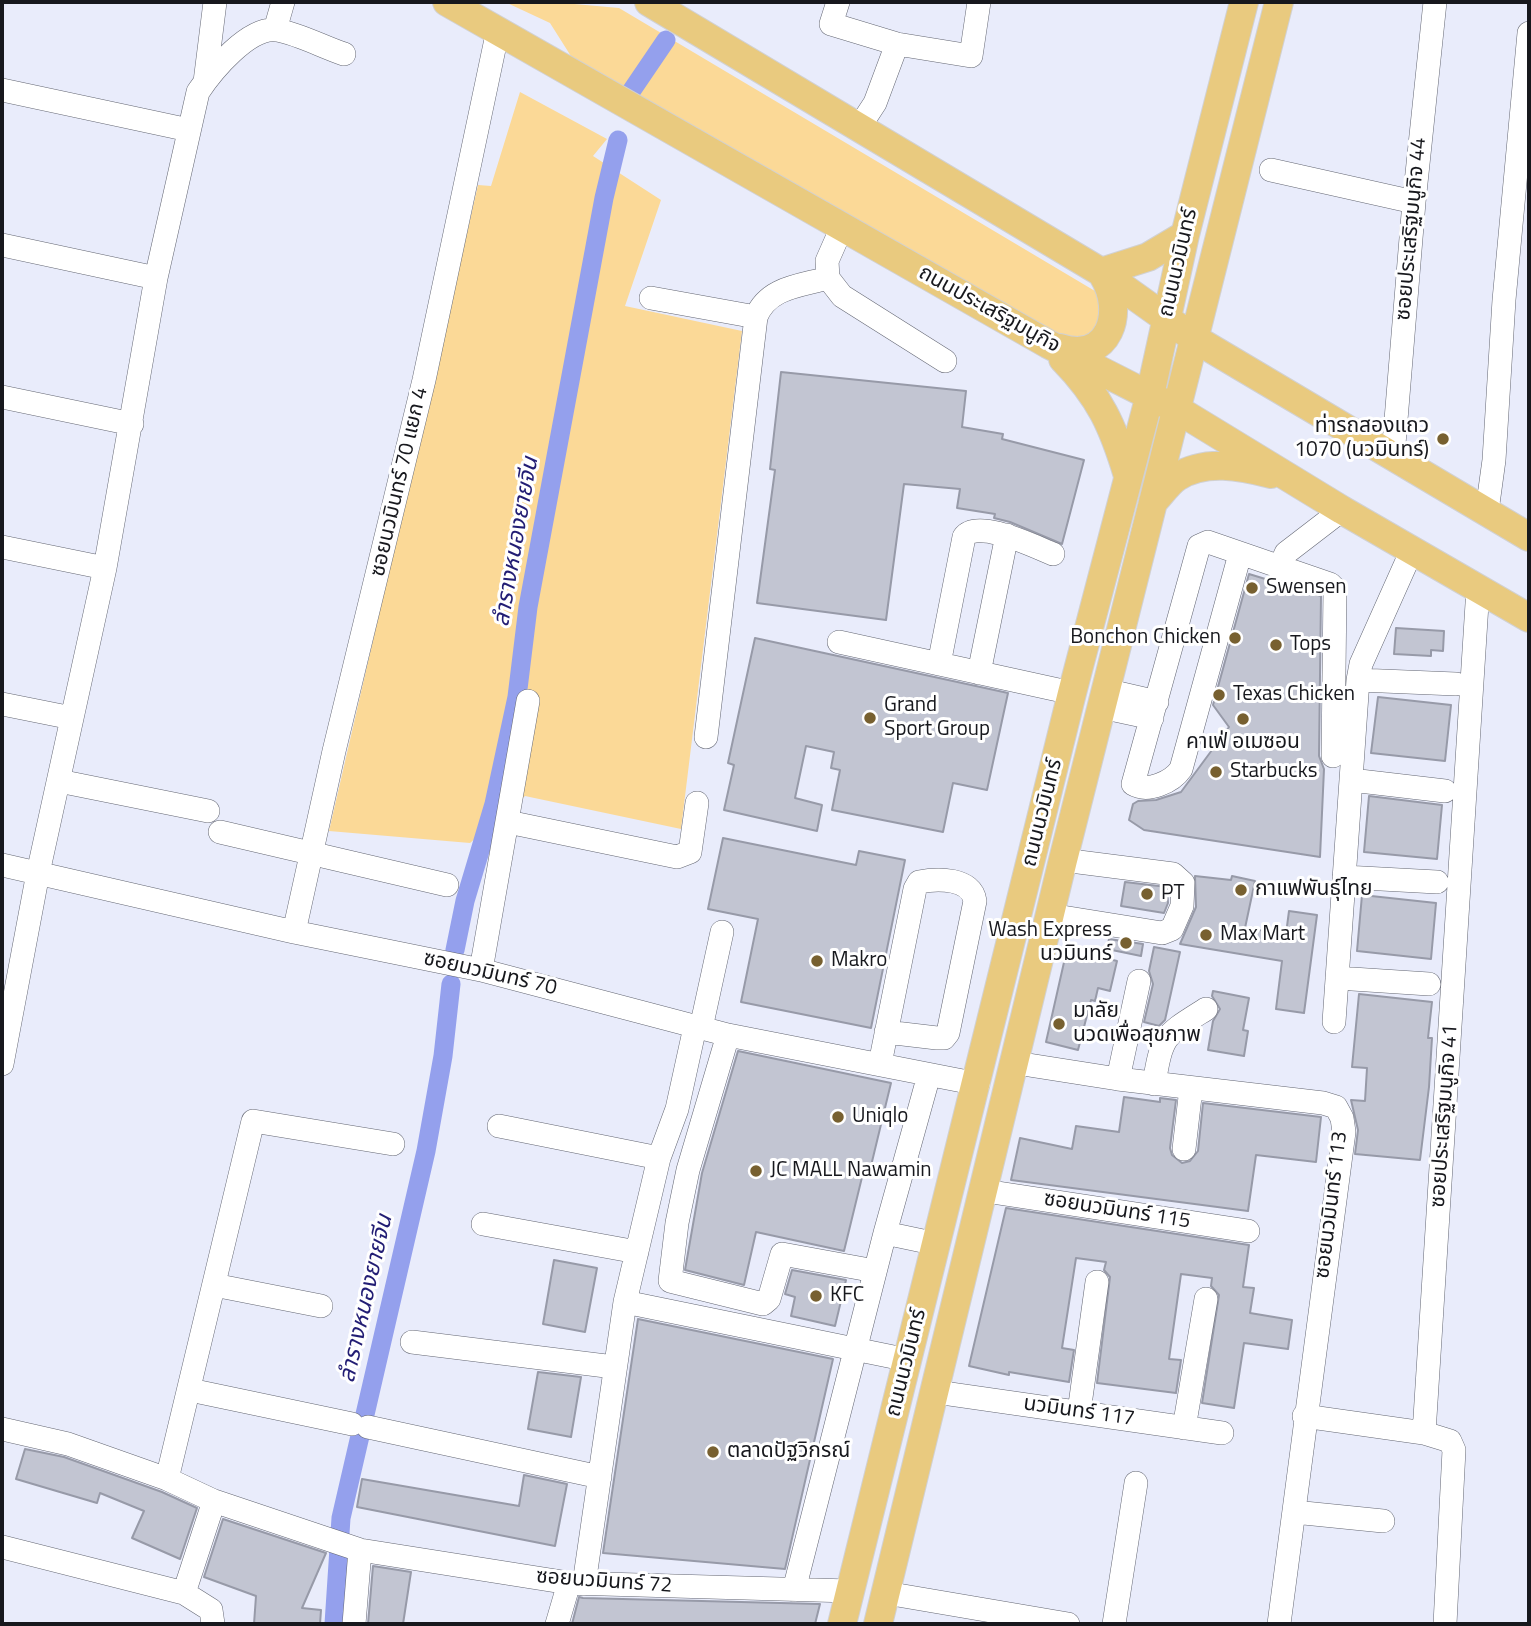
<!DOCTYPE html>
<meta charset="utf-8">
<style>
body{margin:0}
#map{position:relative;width:1531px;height:1626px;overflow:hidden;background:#e9ecfb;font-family:"Titillium Web",sans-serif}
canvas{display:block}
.frame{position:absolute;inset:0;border:4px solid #17181d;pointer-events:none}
</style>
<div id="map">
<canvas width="1531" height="1626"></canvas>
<div class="frame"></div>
</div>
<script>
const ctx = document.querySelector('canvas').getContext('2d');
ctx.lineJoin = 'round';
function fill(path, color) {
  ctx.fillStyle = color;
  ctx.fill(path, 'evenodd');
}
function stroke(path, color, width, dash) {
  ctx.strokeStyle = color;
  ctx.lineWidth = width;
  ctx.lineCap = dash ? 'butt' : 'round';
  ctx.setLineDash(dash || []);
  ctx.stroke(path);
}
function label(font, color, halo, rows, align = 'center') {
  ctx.font = font + ' "Titillium Web","Noto Sans Thai",sans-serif';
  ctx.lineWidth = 6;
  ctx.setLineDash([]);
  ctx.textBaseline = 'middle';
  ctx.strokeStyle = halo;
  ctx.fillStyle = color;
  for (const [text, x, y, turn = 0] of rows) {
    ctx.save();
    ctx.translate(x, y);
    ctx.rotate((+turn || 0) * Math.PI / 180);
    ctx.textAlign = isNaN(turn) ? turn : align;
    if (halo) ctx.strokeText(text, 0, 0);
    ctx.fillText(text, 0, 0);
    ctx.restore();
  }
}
const green = new Path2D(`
 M505,2h47l67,6 481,286 6,16 -10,26 -26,8 -489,-272 -31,-49z
 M520,92l87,47 -14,17 68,44 -36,106 117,25 -61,498 -156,-33 -55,47 -141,-12 149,-646 13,1z`);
const canal = new Path2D(`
 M630,93l36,-53
 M455,950l10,-49 29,-97 23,-107 11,-90 76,-409 14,-58
 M334,1624l7,-106 85,-367 17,-95 8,-72`);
const building = new Path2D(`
 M781,372l185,19 -4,36 41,7 -1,5 82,21 -22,84 -52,-22 -16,-4 1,-4 -38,-6 3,-19 -56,-5 -18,136 -129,-17 18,-133 -5,-1z
 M1249,574l72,22 -2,160 5,13 -4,88 -176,-27 -15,-10 4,-16 5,-3 18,-1 25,-8 48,-65 -16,-22z
 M1396,628l48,3 -1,20 -12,-1v6l-37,-2z
 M755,638l253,55 -21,97 -34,-7 -10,49 -111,-22 8,-40 -9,-2 3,-16 -28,-6 -11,52 27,7 -5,26 -93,-21 10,-45 -6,-2z
 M1378,697l73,8 -6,56 -74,-8z
 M1369,796l73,9 -5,54 -73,-7z
 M723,838l133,27 3,-14 46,9 -34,168 -130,-26 17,-83 -50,-10z
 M1195,876l36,4 1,-4 23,5 -10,47 41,6 3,-23 28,4 -13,98 -28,-4 6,-48 -102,-17 16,-37z
 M1125,882l42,5 1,16 -4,10 -43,-7z
 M1362,895l74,8 -5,56 -74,-8z
 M1109,939l34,5 -2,12 -34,-7z
 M1154,947l26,5 -15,68 -6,6 -15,-4 9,-38 -4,-13z
 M1067,949l50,12 -7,30 -12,-3 -3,13 -4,-1 -13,50 -32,-8z
 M1213,991l36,7 -6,32 5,1 -4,25 -36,-6 5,-29 7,-12 -8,-13z
 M1359,994l73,8 -4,36h4l-3,49 -9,73 -65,-6 3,-24 -7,-30 14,1 2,-33 -15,-1z
 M738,1051l153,32 -21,87 -6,-1 -20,82 -88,-19 -12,53 -59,-15 17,-97z
 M1124,1097l36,5v-4l16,2 -6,48 2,7 10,8 8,-2 8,-10 5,-48 118,14 -5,45 -60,-7 -8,56 -237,-31 9,-42 52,11 4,-23 43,6z
 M1006,1208l243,37 -6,42 11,1 -4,25 42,7 -4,29 -44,-6 -10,65 -32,-5 17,-108 -8,-9 1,-8 -31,-4 -12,85 12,1 -5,33 -79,-10 13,-106 -6,-7 2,-8 -30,-4 -14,90 12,2 -5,32 -60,-10v3l-40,-9z
 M554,1260l43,8 -12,64 -42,-8z
 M792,1270l54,10 -11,46 -44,-10 4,-19 -10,-3z
 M638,1319l195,40 -48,210 -182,-16z
 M538,1372l43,5 -10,60 -43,-8z
 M25,1449l39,8 98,35 35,16 -17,51 -48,-21 12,-27 -44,-18 -3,10 -81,-24z
 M524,1475l43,9 -12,62 -198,-39 5,-28 157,27z
 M223,1519l103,34 -24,55 19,2 -1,14h-66l2,-28 -52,-19z
 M373,1566l38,6 -8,52h-35z
 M579,1597l4,1 237,6 -5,20h-243z`);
const minor = new Path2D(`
 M838,2l-7,22 66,20 74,12 8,-54
 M275,30l8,-28
 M205,82l10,-80
 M2,90l187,40
 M860,126l15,-23 22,-59
 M1271,170l143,32
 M842,227l-15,34 1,17 14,18 103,65
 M2,245l154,33
 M651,298l105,19 -50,420
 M756,317c12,-30 44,-31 72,-39
 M2,397l130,27
 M1393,456l21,-254 21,-200
 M1487,511l7,-51 10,-160 25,-267
 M2,547l103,21
 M1240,554l-59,215c-9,13 -33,24 -48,15l66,-238 9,-4 122,42 5,5 -2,167
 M1279,569l7,-16 56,-43
 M839,642l233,51
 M939,664l25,-127c13,-19 71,10 89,17
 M979,673l28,-138
 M1358,680l98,4
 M1105,690l52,12
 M2,704l70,14
 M1101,707l51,11
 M1351,780l94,11
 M59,781l149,30
 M508,822l169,35 13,-5 7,-49
 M220,832l227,53
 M2,865l292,67 187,38 247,65 250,49
 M1344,877l93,5
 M1050,915l112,18 10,-4 10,-23 1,-23 -10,-9 -110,-14
 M294,932l40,-181 90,-371 74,-350
 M481,970l47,-269
 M1337,978l92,6
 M1334,1022l24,-342 3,-16 51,-114
 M701,1028l21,-96
 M728,1035l-40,135 -11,53 -7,58 93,23 6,-5 13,-45 93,17
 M1016,1063l102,16 205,24 13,4 6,11 2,14 -65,492
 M2,1064l36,-191 67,-305 51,-290 42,-186c14,-21 51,-66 79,-62 22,4 46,17 67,24
 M880,1064l35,-175 4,-7c19,-4 53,-4 56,19l-27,132 -4,5h-7l-51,-6
 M1118,1079l21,-98
 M1154,1084c8,-50 11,-49 52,-75
 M499,1126l160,32
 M1184,1149l7,-61
 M985,1191l263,40
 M483,1224l154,28
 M885,1233l44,-158
 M214,1285l107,21
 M625,1302l283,58
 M412,1342l202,25
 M190,1390l162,34
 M936,1392l286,41
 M1079,1412l18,-130
 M1304,1416l120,17
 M368,1427l232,50
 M1184,1428l22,-129
 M2,1429l66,15 99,35 47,22 146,49 209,33 281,8
 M167,1479l86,-358 140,23
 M1294,1512l89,9
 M2,1547l182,46 27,17 2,14
 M584,1584l41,-282 34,-144 18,-49 18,-82
 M794,1590l91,-357 52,11
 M184,1593l30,-92
 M886,1593l182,31
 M354,1624l6,-74
 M557,1624l12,-41
 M1114,1624l22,-141
 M1445,1624l9,-174 -4,-9 -26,-8 54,-845`);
const major = new Path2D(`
 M447,2l601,342 130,66 164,100 187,108
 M649,2l452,270 94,67 334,198
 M1101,272l47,-15 37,-22
 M1060,348c49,16 66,-36 43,-73
 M1063,359c37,38 50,67 65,117
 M1153,502c8,-8 15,-19 24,-25 28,-18 64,-11 94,-3
 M842,1624l230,-931 78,-298 35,-160 59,-233
 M878,1624l185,-764 216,-858`);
const markers = [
 [1443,439,7,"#776030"],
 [1252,588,7,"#776030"],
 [1235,638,7,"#776030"],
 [1276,645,7,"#776030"],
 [1219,695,7,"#776030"],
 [870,718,7,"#776030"],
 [1243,719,7,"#776030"],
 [1216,772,7,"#776030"],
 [1241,890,7,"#776030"],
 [1147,894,7,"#776030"],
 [1206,935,7,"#776030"],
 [1126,943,7,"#776030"],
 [817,961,7,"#776030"],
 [1059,1024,7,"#776030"],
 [838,1117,7,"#776030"],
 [756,1171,7,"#776030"],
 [816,1296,7,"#776030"],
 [713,1452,7,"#776030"]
];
const streetNames = [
 ["ซอยประเสริฐมนูกิจ 44",1412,229,-85],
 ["ถนนนวมินทร์",1179,263,-77],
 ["ถนนประเสริฐมนูกิจ",989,310,29],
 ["ซอยนวมินทร์ 70 แยก 4",400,482,-77],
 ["ถนนนวมินทร์",1043,813,-76],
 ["ซอยนวมินทร์ 70",490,974,13],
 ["ซอยประเสริฐมนูกิจ 41",1445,1116,-86],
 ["ซอยนวมินทร์ 113",1332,1205,-83],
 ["ซอยนวมินทร์ 115",1117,1211,9],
 ["ถนนนวมินทร์",907,1363,-76],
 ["นวมินทร์ 117",1079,1412,8],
 ["ซอยนวมินทร์ 72",604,1582,4]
];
const poiNames = [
 ["ท่ารถสองแถว",1429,427,"right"],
 ["1070 (นวมินทร์)",1429,451,"right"],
 ["Swensen",1266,588],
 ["Bonchon Chicken",1221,638,"right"],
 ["Tops",1290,645],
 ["Texas Chicken",1233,695],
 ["Grand",884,706],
 ["Sport Group",884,730],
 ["คาเฟ่ อเมซอน",1243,743,"center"],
 ["Starbucks",1230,772],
 ["กาแฟพันธุ์ไทย",1255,890],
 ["PT",1161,894],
 ["Wash Express",1112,931,"right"],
 ["นวมินทร์",1112,955,"right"],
 ["Max Mart",1220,935],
 ["Makro",831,961],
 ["มาลัย",1073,1012],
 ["นวดเพื่อสุขภาพ",1073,1036],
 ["Uniqlo",852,1117],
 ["JC MALL Nawamin",770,1171],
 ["KFC",830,1296],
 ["ตลาดปัฐวิกรณ์",727,1452]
];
const waterNames = [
 ["ลำรางหนองยายจีน",517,542,-80],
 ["ลำรางหนองยายจีน",367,1299,-77]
];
fill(green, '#fbd997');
stroke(canal, '#94a0ed', 19);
fill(building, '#c2c5d2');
stroke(building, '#979aa8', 2);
stroke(minor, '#646773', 24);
stroke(major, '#d1d1d2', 30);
stroke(minor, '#fff', 23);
stroke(major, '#e9ca7f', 28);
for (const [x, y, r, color] of markers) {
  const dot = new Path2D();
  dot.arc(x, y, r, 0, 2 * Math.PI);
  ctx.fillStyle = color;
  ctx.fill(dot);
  stroke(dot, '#fff', 2.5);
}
label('21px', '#17181d', '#fff', streetNames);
label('21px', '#17181d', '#fff', poiNames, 'left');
label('italic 23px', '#221d74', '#fff', waterNames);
</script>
